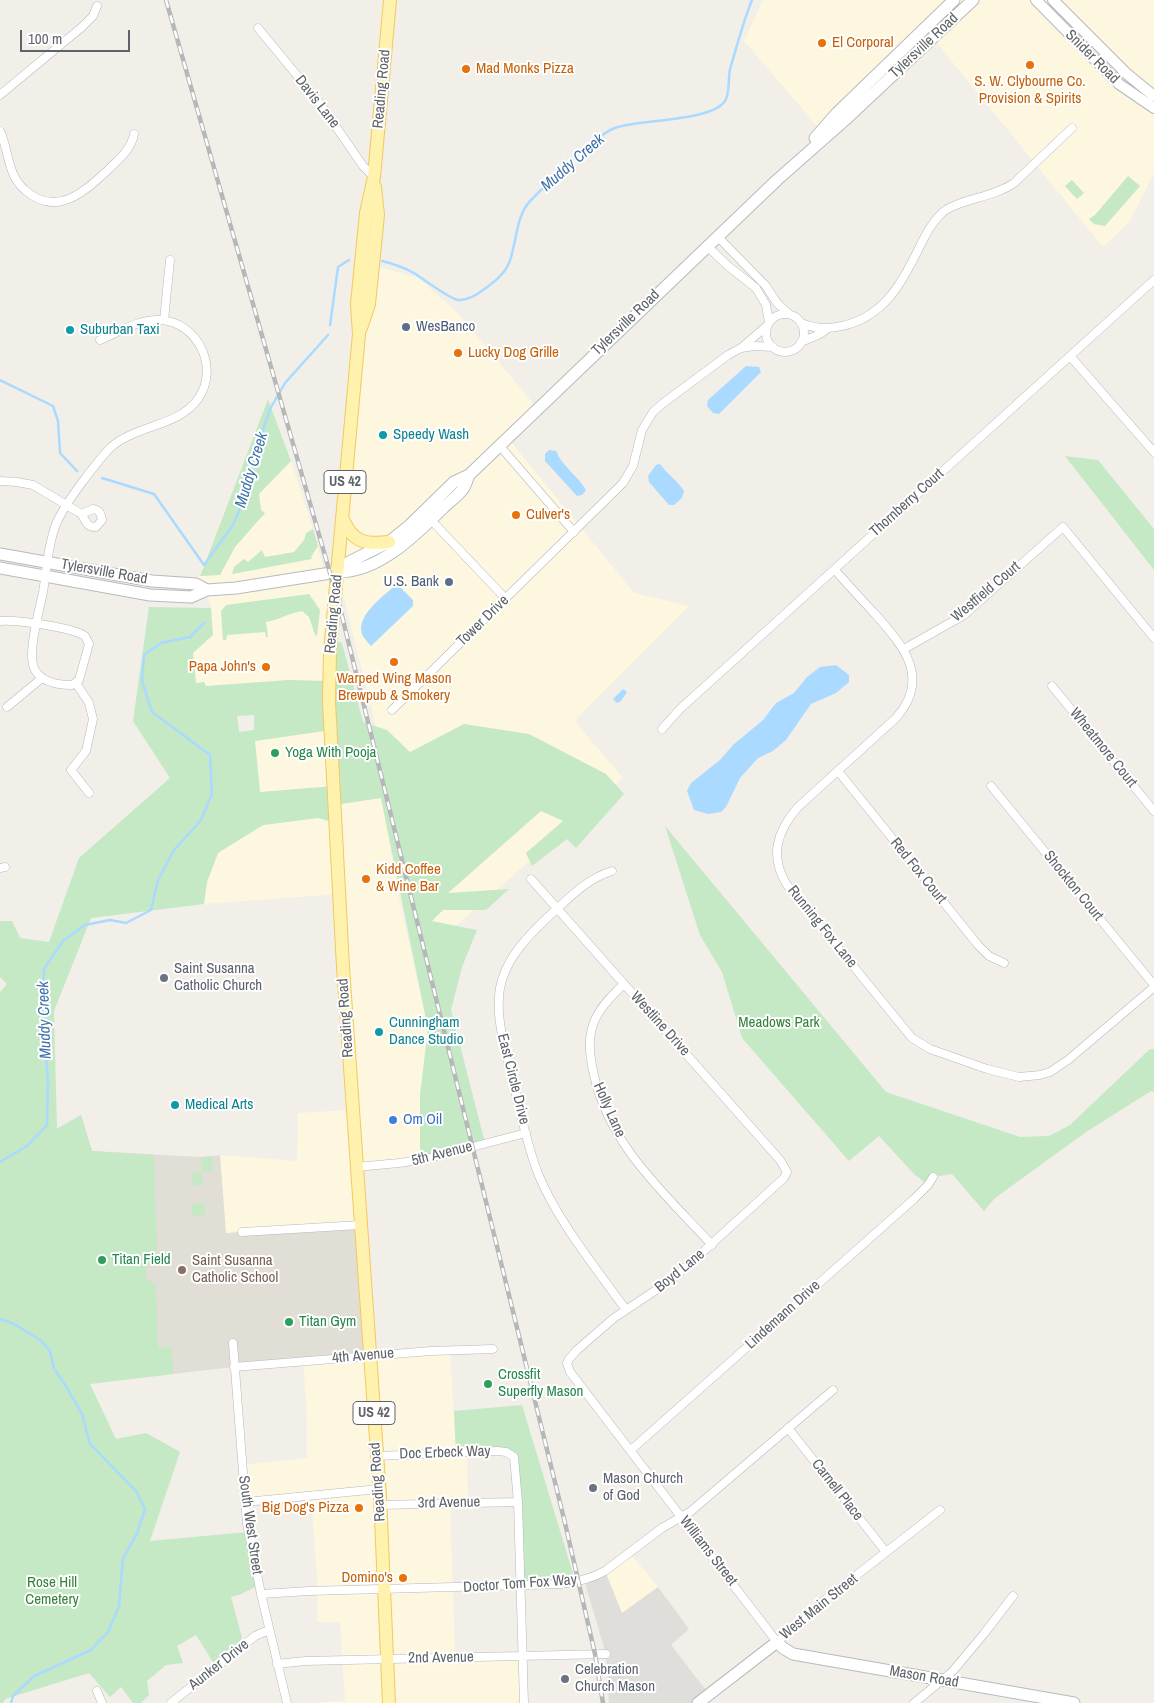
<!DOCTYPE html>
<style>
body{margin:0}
#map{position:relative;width:1154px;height:1703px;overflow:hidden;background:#f1efe8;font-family:"Archivo Narrow",sans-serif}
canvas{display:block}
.scale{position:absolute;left:20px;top:30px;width:110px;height:22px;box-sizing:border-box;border:2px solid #5f6368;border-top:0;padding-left:6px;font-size:15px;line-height:18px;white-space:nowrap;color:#5f6368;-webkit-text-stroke:4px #fff;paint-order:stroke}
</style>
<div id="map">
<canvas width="1154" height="1703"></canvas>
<div class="scale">100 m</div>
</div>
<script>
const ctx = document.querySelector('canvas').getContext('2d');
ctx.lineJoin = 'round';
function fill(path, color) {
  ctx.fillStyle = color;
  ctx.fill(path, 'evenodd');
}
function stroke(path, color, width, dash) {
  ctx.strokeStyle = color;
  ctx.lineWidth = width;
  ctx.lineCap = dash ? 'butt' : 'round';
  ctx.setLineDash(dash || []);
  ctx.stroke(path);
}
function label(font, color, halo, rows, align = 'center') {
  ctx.font = font + ' "Archivo Narrow",sans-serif';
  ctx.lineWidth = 4;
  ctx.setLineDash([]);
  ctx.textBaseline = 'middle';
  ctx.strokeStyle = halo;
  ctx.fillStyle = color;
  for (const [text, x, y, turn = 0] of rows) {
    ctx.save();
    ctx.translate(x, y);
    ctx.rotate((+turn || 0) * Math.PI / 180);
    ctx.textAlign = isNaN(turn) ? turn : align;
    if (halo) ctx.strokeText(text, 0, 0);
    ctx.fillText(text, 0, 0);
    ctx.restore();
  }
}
const commercial = new Path2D(`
 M763,0h203l-142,134 -80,-93z
 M973,0h181v173l-24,48 -27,26 -170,-209z
 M368,264l50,14 39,34 80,96 -30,29 127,156 55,13 -112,112v6l46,54 -192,170 -93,-374 -9,107 -123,5 -10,-3 -3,-30 17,-15 1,-30 -4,-17 -11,-7 72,-185 23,62 22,68 11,42 13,1z
 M331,730l3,56 -74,6 -5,-51z
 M381,798l18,99 29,132 -8,66v65l-64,7 4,58 -134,8 -6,-78 77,6 1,-48 55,-3 -14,-216 -135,10 3,-22 11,-29 45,-28 55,-7 17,5v-18z
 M450,1351l6,102 11,-1 1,51h-18l5,154 68,-1 1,47h-203v-1l24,-1 -5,-79h-23l1,-31 -7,-96 -66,7 -3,-37 65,-7v-44l-4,-52z
 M630,1553l28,34 -36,26 -17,-42z`);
const industrial = new Path2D(`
 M605,1571l17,42 36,-26 31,42 -18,16 38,49 -11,9h-89l-3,-49 -22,-74z`);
const education = new Path2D(`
 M81,1115l11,36 109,6 19,-2 6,78 134,-8 10,130 -136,12 -183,21 -51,-227z`);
const green = new Path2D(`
 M1128,176l12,10 -35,40 -11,-2 -5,-5 6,-4z
 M1072,180l12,13 -7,6 -12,-13z
 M268,399l23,62 -32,33 2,16 4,3 -30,34 -15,28 -20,1z
 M1065,456l33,4 56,69v41z
 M313,529l5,17 -7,11 1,2 -80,15 2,-7 10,-8 4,3 14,-12 3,7 29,-5 10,-12 2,-7z
 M309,594l11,16 -3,26 -2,-1 -6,-18 -7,-6c-13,2 -23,9 -36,11l2,15h-2l-1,-5 -38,3 -1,5h-3l-2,-29 5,-6z
 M149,607l62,1 2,27 -20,18 3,30 8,-1 2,4 82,-6 41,1 2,-43 11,5 21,79 24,8 23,22 54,-28 65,10 77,40 18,20 -48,54 -9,-9 -35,27 -6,-13 37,-32 -22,-10 -93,82 61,-4 -23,21h-43l-11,11 45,9 -15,37 -11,43 34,133 -65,17v-65l8,-66 -47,-231 -46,7 1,18 -18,-5 -55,7 -45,28 -11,29 -3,22 -113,14 -37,93 3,118 24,-14 11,36 62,4 3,94 -2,9 -9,10v11l10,6 2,63 14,-1 1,27 -83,10 26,55 30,-6 34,19 -30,89 98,-9 11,53 -18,9 -10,3 13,48 -28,22 -20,-32 -19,11 6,17 -17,2 -19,16 2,14 -8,8h-8l-12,-16 -11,10 -21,-24 -84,26 -2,4h-3v-711l7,-8 -7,-7v-56h12l8,17 29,4 30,-84 91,-80 -37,-57zM254,715v15l-15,2 -2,-16zM331,730l3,56 -74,6 -5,-51z
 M665,826l221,266 134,45 29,-1 21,-11 80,-76h4v43l-3,-1 -65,41 -91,66 -11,13 -32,-37 -19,3 -5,8 -14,-11 -35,-38 -30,25 -107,-123 -20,-66 -22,-37z
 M212,1156l1,15 -11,1 1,13 -10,1 -1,-13 10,-1 -1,-15z
 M204,1203l1,12 -13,1v-12z
 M522,1405l52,172 -3,6 -50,3 -5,-124 -6,-9h-54l-2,-42z`);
const water = new Path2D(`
 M746,366l13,1 2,5 -42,42 -6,-1 -6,-7 1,-6z
 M549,450l7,1c6,15 22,25 30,39l-4,5 -5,1 -32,-35v-7z
 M660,464c7,10 17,16 24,27l-2,7 -8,7h-5l-20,-23 -1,-6 8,-11z
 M397,584l16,16v6l-42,40c-3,-3 -6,-7 -8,-10 -10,-19 22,-41 34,-52z
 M836,665l13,10v7l-13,11 -25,11 -25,36 -13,11 -15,7 -18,20 -14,29 -5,5 -13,2 -14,-4 -7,-19 4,-8 29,-23 13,-15 30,-25 13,-17 18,-10 13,-16 13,-10z
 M623,689l4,3 -6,9 -4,2 -4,-4z`);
const stream = new Path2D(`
 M382,261c12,3 21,6 32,12 8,5 38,28 45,27 8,0 18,-5 24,-10 10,-7 21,-15 26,-27 8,-19 6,-47 22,-63 19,-19 61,-63 84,-72 23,-9 101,-6 111,-29 4,-9 2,-21 4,-30 7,-23 13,-47 22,-69
 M330,325l8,-58 11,-7
 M0,380l53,26 5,15 2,32 17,18
 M102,478l52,16 50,71 29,-40 12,-28 11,-45 14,-43 15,-26 43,-48
 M0,1162l27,-16 20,-21 1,-44 -6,-76 2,-36 19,-28 22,-16 25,-5 16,3 25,-13 7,-30 16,-30 27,-30 11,-26 -2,-39 -58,-43 -10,-31 2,-26 17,-12 29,-6 14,-14
 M0,1319l14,5 26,16 10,11 4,18 12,17 16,28 8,30 46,47 9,18 -8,25 -14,24 -4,48 -11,26 -17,18 -57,26 -21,20 -2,7`);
const minor = new Path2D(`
 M258,28l61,74 44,64 11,11
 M0,95l82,-68 11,-11 4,-10
 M0,131c9,19 7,44 25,59 31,28 59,2 83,-20 11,-11 23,-20 26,-36
 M717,236l49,50 11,17 12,11
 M707,246l21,20 28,22 10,17 3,17
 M766 333a19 19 0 1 1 38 0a19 19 0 1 1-38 0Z
 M164,320l6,-60
 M801,323c14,6 26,6 41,3 41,-9 59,-41 76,-76 7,-14 13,-27 25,-38 16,-13 50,-14 71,-29l58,-55
 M801,342l19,-8 7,-5
 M741,348l14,-2 18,1
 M1070,356l84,96
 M499,445l75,87
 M0,481l17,1 16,3 47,28c7,6 4,14 16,14l6,-7c-1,-7 -3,-10 -9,-11l-11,5
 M431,520l75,79
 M835,570c13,15 27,30 41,45 28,32 55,63 20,103l-98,89c-21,24 -29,49 -11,78l125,153 18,11 57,20 32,8 21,-2 10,-3 18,-12 86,-73
 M0,621c18,-1 71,6 85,15l4,8 -10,36 -7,5c-13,0 -30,-3 -37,-15 -2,-4 -3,-10 -3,-15 0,-20 7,-43 11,-63 4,-23 5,-49 14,-70 9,-20 38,-58 53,-74 25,-23 68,-21 88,-49 22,-31 0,-77 -38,-79 -21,-1 -41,12 -60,20
 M904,649l60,-34 99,-88 91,111
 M76,683l13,20 4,16 -7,32 -15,19 18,23
 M1052,686l102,125
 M7,707l35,-29
 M392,710l231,-227 10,-17 9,-36 11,-18 9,-8 66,-49 13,-7 27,-23
 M662,729l18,-20 474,-429
 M838,771l140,174 11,11 15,7
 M991,786l163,199
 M0,868l5,-1
 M612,871c-26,8 -44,28 -64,46 -21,20 -42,41 -48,71 -5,29 5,58 11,86 9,34 15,70 28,102 20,47 57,92 87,134
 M531,879l249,281 7,12 -3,6 -99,90 -17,14 -54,36 -37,32 -8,9 -2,4 3,9 207,270 49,-43 114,-89
 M624,984c-12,11 -24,23 -30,38 -7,18 -4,35 0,53 15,70 71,119 118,170
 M356,1167l43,-4 27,-4 100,-26
 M242,1232l118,-7
 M233,1343l14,181 14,70 26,109
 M234,1367l197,-16 62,-2
 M788,1428l98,124
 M631,1450l283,-251 14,-14 5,-8
 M377,1456l121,-5 8,1 8,5 4,45 6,201
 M245,1502l134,-13
 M380,1505l138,-3
 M261,1594l48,-3 252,-7c16,-2 30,-5 44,-13l57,-43 28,-16 143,-122
 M277,1664l28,-3 301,-7
 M97,1691l5,12
 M171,1703l84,-67 14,-6
 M914,1703l38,-31 31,-37 30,-39`);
const tertiary = new Path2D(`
 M1036,0l83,84 35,24
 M1053,0l74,74 27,22`);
const secondary = new Path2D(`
 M815,138l22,-25 117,-113
 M0,554l152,27 44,3 11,6
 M0,568l150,27 41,2 16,-7 29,-2 101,-16c41,1 79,-37 106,-64 6,-6 15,-12 20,-19 3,-4 4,-9 6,-14
 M337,572l12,-10 40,-20 21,-17 44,-43 15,-7 308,-295 68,-60 128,-120
 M698,1703l79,-61 6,6 10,6 281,49`);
const primary = new Path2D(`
 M361,328l8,-24 9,-89 -3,-28
 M342,517c10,25 22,28 47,25
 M389,1703l-9,-207 -37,-529 -14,-266 1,-50 29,-317 -2,-30 9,-91 8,-36 16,-177`);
const rail = new Path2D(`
 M166,0l174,608 225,915 30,131 8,49`);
const markers = [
 [822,43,5,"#e8710a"],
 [1030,65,5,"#e8710a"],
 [466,69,5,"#e8710a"],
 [406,327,5,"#5c6f8a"],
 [70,330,5,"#0f9aa8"],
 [458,353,5,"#e8710a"],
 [383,435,5,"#0f9aa8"],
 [516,515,5,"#e8710a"],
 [449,582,5,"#5c6f8a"],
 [394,662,5,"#e8710a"],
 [266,667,5,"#e8710a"],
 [275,753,5,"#2e9e5b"],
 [366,879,5,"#e8710a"],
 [164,978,5,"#6b7280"],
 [379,1032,5,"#0f9aa8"],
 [175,1105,5,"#0f9aa8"],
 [393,1120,5,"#3f7fe0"],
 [102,1260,5,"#2e9e5b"],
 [182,1270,5,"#8d6e63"],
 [289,1322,5,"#2e9e5b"],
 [488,1384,5,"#2e9e5b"],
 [593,1488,5,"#6b7280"],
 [359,1508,5,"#e8710a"],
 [403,1578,5,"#e8710a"],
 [565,1679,5,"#6b7280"]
];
const shields = [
 [345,482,42],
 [374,1413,42]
];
const shieldNames = [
 ["US 42",345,482],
 ["US 42",374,1413]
];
const foodNames = [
 ["El Corporal",832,43],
 ["Mad Monks Pizza",476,69],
 ["S. W. Clybourne Co.",1030,82,"center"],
 ["Provision & Spirits",1030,99,"center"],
 ["Lucky Dog Grille",468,353],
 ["Culver's",526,515],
 ["Papa John's",256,667,"right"],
 ["Warped Wing Mason",394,679,"center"],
 ["Brewpub & Smokery",394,696,"center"],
 ["Kidd Coffee",376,870],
 ["& Wine Bar",376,887],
 ["Big Dog's Pizza",349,1508,"right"],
 ["Domino's",393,1578,"right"]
];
const streetNames = [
 ["Tylersville Road",924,46,-43],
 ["Snider Road",1092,57,45],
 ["Reading Road",382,89,-85],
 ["Davis Lane",317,102,52],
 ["Tylersville Road",626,323,-44],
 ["Thornberry Court",907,503,-42],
 ["Tylersville Road",104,572,10],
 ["Westfield Court",986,592,-40],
 ["Reading Road",334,614,-85],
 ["Tower Drive",483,621,-44],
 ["Wheatmore Court",1103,748,51],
 ["Red Fox Court",918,871,51],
 ["Shockton Court",1073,886,51],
 ["Running Fox Lane",822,927,51],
 ["Reading Road",346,1018,-94],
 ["Westline Drive",660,1024,48],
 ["East Circle Drive",513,1079,76],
 ["Holly Lane",609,1110,66],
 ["5th Avenue",442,1154,-14],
 ["Boyd Lane",680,1271,-39],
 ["Lindemann Drive",783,1315,-42],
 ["4th Avenue",363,1356,-5],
 ["Doc Erbeck Way",445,1453,-2],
 ["Reading Road",378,1482,-94],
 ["Carnell Place",837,1490,52],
 ["3rd Avenue",449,1503,-1],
 ["South West Street",250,1525,82],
 ["Williams Street",708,1551,52],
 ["Doctor Tom Fox Way",520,1584,-4],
 ["West Main Street",819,1607,-39],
 ["2nd Avenue",441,1658,-1],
 ["Aunker Drive",219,1665,-38],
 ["Mason Road",924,1677,10]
];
const serviceNames = [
 ["WesBanco",416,327],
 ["U.S. Bank",439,582,"right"]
];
const cultureNames = [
 ["Suburban Taxi",80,330],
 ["Speedy Wash",393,435],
 ["Cunningham",389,1023],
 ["Dance Studio",389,1040],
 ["Medical Arts",185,1105]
];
const leisureNames = [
 ["Yoga With Pooja",285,753],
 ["Titan Field",112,1260],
 ["Titan Gym",299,1322],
 ["Crossfit",498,1375],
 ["Superfly Mason",498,1392]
];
const worshipNames = [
 ["Saint Susanna",174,969],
 ["Catholic Church",174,986],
 ["Mason Church",603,1479],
 ["of God",603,1496],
 ["Celebration",575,1670],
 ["Church Mason",575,1687]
];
const parkNames = [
 ["Meadows Park",779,1023],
 ["Rose Hill",52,1583],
 ["Cemetery",52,1600]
];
const shopNames = [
 ["Om Oil",403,1120]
];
const educationNames = [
 ["Saint Susanna",192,1261],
 ["Catholic School",192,1278]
];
const waterNames = [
 ["Muddy Creek",573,163,-41],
 ["Muddy Creek",252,470,-73],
 ["Muddy Creek",45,1020,-92]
];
fill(commercial, '#fef7e0');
fill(industrial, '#e0deda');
fill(education, '#e1ded6');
fill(green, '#c5e8c5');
fill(water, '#aadaff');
stroke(stream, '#aadaff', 2.5);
stroke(minor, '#b5b8bc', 9);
stroke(tertiary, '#b5b8bc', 12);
stroke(secondary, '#b6babf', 13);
stroke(primary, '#f2c960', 14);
stroke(minor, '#fff', 8);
stroke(tertiary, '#fff', 10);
stroke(secondary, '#fff', 11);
stroke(primary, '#fff2af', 12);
stroke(rail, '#b6b7b8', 4.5);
stroke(rail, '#fff', 2.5, [8]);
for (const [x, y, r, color] of markers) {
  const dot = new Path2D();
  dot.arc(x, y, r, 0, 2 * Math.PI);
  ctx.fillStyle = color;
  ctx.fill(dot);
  stroke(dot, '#fff', 2);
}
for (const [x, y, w] of shields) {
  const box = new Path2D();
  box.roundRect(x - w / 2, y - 11.5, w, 23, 4);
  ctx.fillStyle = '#fff';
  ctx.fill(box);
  stroke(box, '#5f6368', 1);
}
label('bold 14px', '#5f6368', null, shieldNames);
label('15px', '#c56008', '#fff', foodNames, 'left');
label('15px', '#5f6368', '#fff', streetNames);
label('15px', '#4e5e75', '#fff', serviceNames, 'left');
label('15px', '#0d838f', '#fff', cultureNames, 'left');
label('15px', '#27864d', '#fff', leisureNames, 'left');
label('15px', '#5b616d', '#fff', worshipNames, 'left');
label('15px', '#348238', '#fff', parkNames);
label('15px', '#366cbe', '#fff', shopNames, 'left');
label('15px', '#785e54', '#fff', educationNames, 'left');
label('italic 16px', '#4174aa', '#fff', waterNames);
</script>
